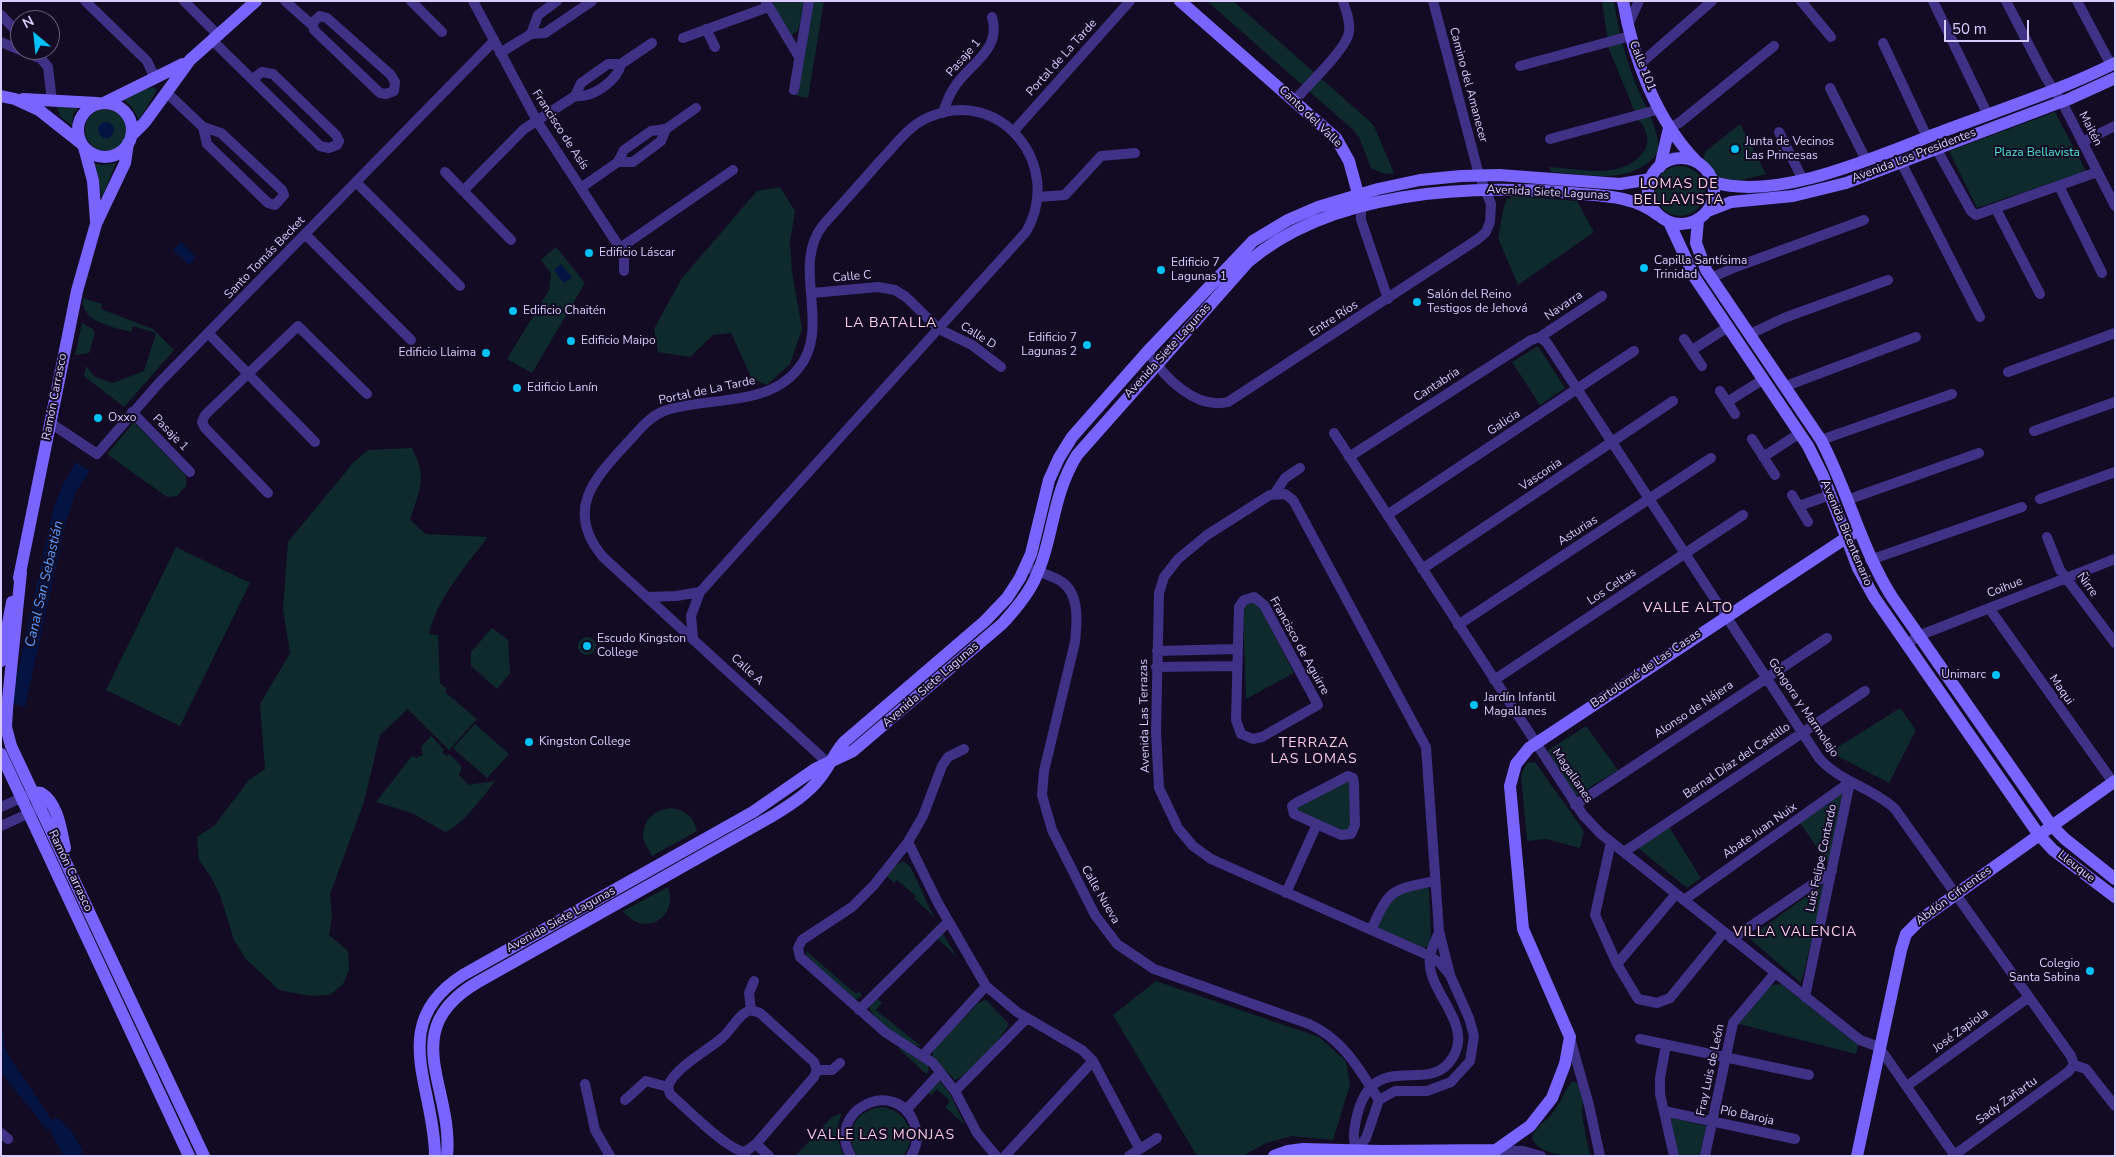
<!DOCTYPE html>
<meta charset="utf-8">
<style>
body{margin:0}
#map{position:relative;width:2116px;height:1157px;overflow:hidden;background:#120b23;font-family:"Nunito Sans",sans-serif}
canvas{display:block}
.frame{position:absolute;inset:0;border:2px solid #d9cdff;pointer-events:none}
.north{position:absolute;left:10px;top:10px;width:50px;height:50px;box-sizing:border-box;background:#120b23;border:1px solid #62597b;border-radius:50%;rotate:332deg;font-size:14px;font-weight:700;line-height:20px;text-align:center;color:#d9cdff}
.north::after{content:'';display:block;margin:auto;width:18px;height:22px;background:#00c1f8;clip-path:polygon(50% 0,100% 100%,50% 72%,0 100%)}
.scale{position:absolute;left:1944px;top:20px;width:85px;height:22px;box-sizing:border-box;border:2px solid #d9cdff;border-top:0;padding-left:6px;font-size:15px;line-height:18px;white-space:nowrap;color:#d9cdff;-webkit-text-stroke:4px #120b23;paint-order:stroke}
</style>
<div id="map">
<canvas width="2116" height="1157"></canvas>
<div class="frame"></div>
<div class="north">N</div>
<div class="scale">50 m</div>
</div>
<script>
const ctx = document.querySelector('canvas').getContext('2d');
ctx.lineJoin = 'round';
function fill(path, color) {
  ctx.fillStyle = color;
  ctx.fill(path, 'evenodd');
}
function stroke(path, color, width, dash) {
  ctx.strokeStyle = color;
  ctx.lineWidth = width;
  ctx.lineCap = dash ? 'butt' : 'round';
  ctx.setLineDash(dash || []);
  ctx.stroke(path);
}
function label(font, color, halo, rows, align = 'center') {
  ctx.font = font + ' "Nunito Sans",sans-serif';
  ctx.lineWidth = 4;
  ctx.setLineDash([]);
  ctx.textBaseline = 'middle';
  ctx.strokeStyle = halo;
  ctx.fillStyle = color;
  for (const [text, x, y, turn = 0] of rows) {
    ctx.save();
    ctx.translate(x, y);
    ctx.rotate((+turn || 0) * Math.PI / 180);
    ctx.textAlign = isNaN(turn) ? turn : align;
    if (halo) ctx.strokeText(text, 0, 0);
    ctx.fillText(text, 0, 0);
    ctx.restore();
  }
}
const green = new Path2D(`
 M775,1h30l-7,30 -7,4 -18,-30z
 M811,1h13l-16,97 -12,-2z
 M1207,1h26l133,117 8,8 20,47 -9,1 -14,-6 -12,-31 -7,-8z
 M1602,1h12c4,29 12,59 23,86 9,21 22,42 22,65 -29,35 -68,22 -108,20l-2,-5c31,2 71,13 93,-13 9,-12 6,-19 -1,-32h-2l-30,-73z
 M153,87l4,3 -18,30 -7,-13 -10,-9z
 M56,105l24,1 -7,8 -1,12 -11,-9z
 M85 130a21 21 0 1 1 42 0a21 21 0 1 1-42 0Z
 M2055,112l31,59 -109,37 -28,-57z
 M1740,124l26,50 -33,8 -17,-3 -14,-19 4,-9z
 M94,163l8,2 14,-2 -14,35z
 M1655 191a25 25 0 1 1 50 0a25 25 0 1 1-50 0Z
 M780,187l15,24 -5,31 2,30 10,57 -12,35 -23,21 -15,-6 -21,-46 -18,2 -23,22 -32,-5 -4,-23 28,-51 75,-87z
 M1513,196l64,5 17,31 -76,53 -20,-47c3,-11 4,-30 9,-39z
 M556,247l29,36 -53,90 -25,-14 42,-69 2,-17 -10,-13z
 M83,298l19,6 -1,5 52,20 21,21 -50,57 -40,-31 2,-10 9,11 18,6 31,-12 12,-38 -23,-7 -2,6c-18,-5 -51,-10 -48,-34z
 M82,323l11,6 2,4 -6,20 -14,2z
 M1538,346l27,42 -25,17 -28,-43z
 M134,422l52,54v10l-9,10 -10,1 -60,-43z
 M412,448c16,30 7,43 -2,72l16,14 62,3c-21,27 -52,63 -59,97l9,1 2,48 7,6 -2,3 32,27 -28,31 -41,-41 -28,26 -16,67 -34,92 2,23 -3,18 19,16 1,19 -6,14 -13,11 -19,1 -32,-6 -33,-31 -12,-19 -14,-45 -9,-18 -12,-17 -2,-23 17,-11 35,-46 16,-11 -5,-65 30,-51 -7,-44 5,-67 65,-79 15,-13z
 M176,547l74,36 -70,143 -74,-36z
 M1250,601l8,3 36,69 -48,26 -3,-89 2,-5z
 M492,628l16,12 2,33 -13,16 -26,-23v-14z
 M578 646a9 9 0 1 1 18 0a9 9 0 1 1-18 0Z
 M1900,708l16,22 -27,53 -59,-31z
 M475,724l34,30 -22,24 -34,-30z
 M1586,726l32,44 -42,26 -29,-45z
 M431,736l13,14 -2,2 4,4 3,-2 13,13 -3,8 10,10c10,-3 18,-1 27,-5 -10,13 -36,48 -51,52l-33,-19 -36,-11 36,-46 4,2 7,-3 -2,-8z
 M1535,762l49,69 -4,17 -34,-9 -19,2 -6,-67 6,-11z
 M1349,779l4,46 -8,7 -49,-22 -1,-3z
 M1844,791l-14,75 -30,-43z
 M671,808c14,2 23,9 26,23l-45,25 -9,-17c0,-18 9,-29 28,-31z
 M1669,827l32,51 -14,10 -49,-40z
 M903,861l7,5 24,51 -20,-19 2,-2 -19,-16 -3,3 -7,-7 8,-10z
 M1827,881l-26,102 -52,-45z
 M668,887c11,32 -25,51 -45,24z
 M1427,887l2,3 2,50 -4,7 -6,1 -44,-21 17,-33z
 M940,933l3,1 14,23 -21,-20z
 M806,951l50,43 3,-3 3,5 -8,5 -48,-46z
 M1156,981l163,56 27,24 4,24 -17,55 -41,-4 -26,7 -23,13h-46l-84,-141z
 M1781,984l77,61 -2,9 -117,-30 32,-39z
 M877,999l5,4 -6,7 45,36c-12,2 -49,-27 -52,-39z
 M986,1000l23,24c-6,13 -41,52 -54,56l-23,-23 2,-8 44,-46z
 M901,1048l27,18 1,4 -3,4 -27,-25z
 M940,1081l9,11 16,33 -20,-18 5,-6 -13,-12 -6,6 -3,-2 9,-11z
 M1573,1081l5,3 5,19 -1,12 8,41c-16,0 -51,1 -58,-18 2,-11 16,-18 22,-27 6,-7 13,-26 19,-30z
 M882,1107c24,3 38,28 21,49h-45c-16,-22 -2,-47 24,-49z
 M842,1113c-7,14 -5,29 2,43h-49l37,-39z
 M1670,1117l36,9 -6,30h-21z`);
const water = new Path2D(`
 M98 130a8 8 0 1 1 16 0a8 8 0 1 1-16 0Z
 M181,242l15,15 -7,8 -16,-15z
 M561,264l11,13 -8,6 -10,-13z
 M76,462l14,9 -14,20 -10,30 -41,186 -14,-4 42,-193 9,-24z
 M1,989l1,41 3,17 5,11 42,62 4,-2 3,1 12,12 12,20 -3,5h-16c-7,-12 -10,-17 -14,-27l-3,1 -46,-58z`);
const street = new Path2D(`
 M85,1l62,60 8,17
 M184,1l35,35
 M285,1l27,24
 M411,1l31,31
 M473,1l64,120 83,127 4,9v14
 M1801,1l30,36
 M1933,1l55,114
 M2006,1l40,77 16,24 53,104
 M2077,1l34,64
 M766,2l33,55
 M1,15l19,20
 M320,16l7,2 64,57 4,7 -1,9 -8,3 -6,-1 -66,-63 -1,-8z
 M1628,25l11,-24
 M706,29l9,18
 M531,34l7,-19 19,-14
 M683,38l85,-31
 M213,41l107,105 9,2 8,-3 2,-4 -3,-6 -63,-61 -11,-2 -8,6
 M1,42l38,16
 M1883,43l44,94
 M34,50l14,17 4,34
 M500,53l31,-19 14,-1 47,-32
 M1640,64l72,-63
 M1520,66l110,-30
 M1830,88l36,72
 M794,90l15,-89
 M166,92l37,35 18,6 61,57 2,5 -9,10 -7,-2 -61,-59 -4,-17
 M575,96c18,2 42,-15 46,-32
 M1295,100c13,-15 46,-46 53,-64 4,-11 -2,-25 -5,-35
 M943,113c3,-11 8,-22 15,-31 17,-21 43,-35 34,-65
 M1669,128l10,-5 95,-77
 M1013,132l117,-131
 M1779,132l24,48
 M1550,139l110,-30
 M2082,142l33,-16
 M1936,148l35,63 5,4 121,-43
 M618,162h15l28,-21 5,-12
 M1901,162l79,155
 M445,172l66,68
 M356,182l104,104
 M2059,186l43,87
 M582,187l36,-25 6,-12 27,-19 15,-2 30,-21
 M463,191l61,-62 51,-33 6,-13 27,-19h13l31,-21
 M1038,197l27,-2 36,-39 34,-3
 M1361,207v13l27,79
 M1996,209l44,85
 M305,234l106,106
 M620,248l113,-78
 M1711,278l22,-10 131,-48
 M812,293l66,-6 17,3 11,7 33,32 33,16 29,22
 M208,333l107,109
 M1750,334l34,-16 104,-38
 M1540,337l7,6 272,415c21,24 54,30 76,51l176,247 3,9
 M1684,339l18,27
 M1692,350l36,-23
 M1148,351c15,26 48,59 80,51l250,-163 8,-7 4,-10 1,-18 -12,-29 -46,-174
 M2008,372l107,-39
 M1786,386l130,-49
 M1720,391l15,23
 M1727,402l37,-23
 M132,412l58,60
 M49,422l48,32 62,-71 335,-342
 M2034,431l81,-29
 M1334,433l249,382 18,19 259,206 19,7 76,109
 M1752,439l23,36
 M1821,440l131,-46
 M1349,457l182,-117 9,-3 62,-41
 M1763,457l37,-24
 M268,493l-63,-65 -3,-6 3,-7 93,-89 69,68
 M1275,493l10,-15 15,-10
 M1792,495l16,27
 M2040,499l75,-27
 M1847,500l132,-47
 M1799,506l31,-11
 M1387,515l247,-164
 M2047,537l13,33 55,73
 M1870,560l152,-53
 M1026,567c11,5 26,8 36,15 18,12 15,41 13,60l-31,129 -2,24 10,35 43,85 22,29 37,25 155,55c35,16 50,45 70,76
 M1422,569l251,-168
 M648,597l28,-1 24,-4
 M1254,597l10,8 54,100 -56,32 -9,2 -12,-5 -5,-14 3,-113 5,-7z
 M1989,608l126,177
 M1458,625l253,-167
 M693,637l-2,-21 9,-24 326,-360c39,-67 -27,-148 -99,-114 -20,9 -33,29 -48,44 -18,21 -37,42 -56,63 -33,42 10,102 -25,144 -31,39 -92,27 -134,42 -16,6 -26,21 -37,32 -33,36 -63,67 -24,114l225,206
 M1907,644l11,-8 197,-77
 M1157,651l80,-2
 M1156,667l81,-1
 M1494,680l249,-165
 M964,749l-16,8 -6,9 -19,50 -15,26 -34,43 -22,22 -50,33 -4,8 2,9 85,75 48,31 22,28 22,42 19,23
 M1348,776l5,2 1,6 1,41 -4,9 -10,1 -47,-21 -2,-8 4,-3z
 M1575,805l252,-167
 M1,807l27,-12
 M1,826l33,-15
 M908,842l30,61 48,83 31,26 65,38 11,11 46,87
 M1611,842l-16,73 22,49 21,35 19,4 13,-5 54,-66
 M1624,852l241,-161
 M1286,893l31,-69
 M1684,900l166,-118
 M1371,930c19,-41 19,-40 64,-49
 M1732,939l100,-68
 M1617,964l59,-70
 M1805,997l45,-215
 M751,1010l9,3 54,49 3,8 -3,7 -58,67 -11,8c-18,-2 -60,-45 -75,-58l-2,-7c5,-19 41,-37 55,-50 9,-8 16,-24 28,-27z
 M751,1010l-2,-17 5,-12
 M859,1010l89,-88
 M1570,1038l19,67 11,51
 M1640,1039l169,36
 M1666,1045l-6,33v16l14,62
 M923,1055l63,-69
 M2074,1065l12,4 29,37
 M817,1070h15l8,-7
 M585,1084l10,46 15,26
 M1907,1086l122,-89
 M955,1091l72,-73
 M625,1100l21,-19 22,6
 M906,1110l34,-37
 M1664,1111l131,28
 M1,1133l7,6
 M756,1144l13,12
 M1496,1150l27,1 18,5
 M1356,1151l10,-13 13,-38 16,-9h32l24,-9 19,-21 4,-25 -5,-18 -19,-43 -11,-44 -13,-184 -133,-247 -8,-6 -15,1 -63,40 -29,24 -14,18 -5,16 -3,139 3,56 19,40 15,18 18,13 219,97 11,8 9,11
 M1356,1155c0,-8 -3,-15 -2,-23 12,-94 74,-31 99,-75 21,-35 -28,-66 -23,-100 1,-9 6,-17 9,-25
 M851,1156c-27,-46 45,-80 63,-33 5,11 3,23 -3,33
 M1005,1156l88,-95
 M1129,1156l28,-18
 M1705,1156l28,-133 42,-50
 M1953,1156l115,-84 6,-7`);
const secondary = new Path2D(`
 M1180,1l156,137 13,23 11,40
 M1623,1c10,57 33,119 74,161
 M1,96l14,3 24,11 43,34
 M23,99l74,4
 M104,103l79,-39
 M78 130a27 27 0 1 1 54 0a27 27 0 1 1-54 0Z
 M131,136l14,-14 45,-62 66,-59
 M84,147l9,34 3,40
 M1648 191a33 33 0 1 1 66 0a33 33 0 1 1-66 0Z
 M1660,167l9,-39
 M1713,182c68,21 172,-30 236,-53 56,-21 112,-39 166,-66
 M1708,211l23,-9 62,-6 53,-13 223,-84 46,-21
 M1698,220l-2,23 10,27 115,170c27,51 40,108 71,157l159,228 14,14 50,40
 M1669,222l26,56 113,168 15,30 35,92 16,29 165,238 14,15 62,47
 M21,572l-14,137 -1,18 5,19 193,410
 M19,578l58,-287 19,-67 29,-61 3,-20
 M1,661l11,-59
 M1,754l188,402
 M33,792l8,1c17,10 20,37 24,55
 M435,1156c0,-69 -49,-132 28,-181l290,-163 62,-43 38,-18 149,-127c12,-13 24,-27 32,-43 20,-41 17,-84 43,-126l171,-193c83,-71 219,-78 323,-69 30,3 62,2 87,22
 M447,1156c7,-69 -52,-126 31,-174l296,-167c16,-10 35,-22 46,-37 10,-12 14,-25 24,-36l141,-121 22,-23 13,-20 11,-24 18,-74 10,-22 13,-21 76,-86 105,-110 35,-21 30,-13 60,-18 42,-9 41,-4 38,-1 121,9 31,-5
 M1274,1156l14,-5 15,-2 78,2 115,-1 34,-24 22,-28 13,-34 5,-27 -47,-108 -13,-143 6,-22 13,-16 329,-218
 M1857,1156l44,-206 5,-16 14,-14 195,-139`);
const markers = [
 [1735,149,5,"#00c1f8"],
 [589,253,5,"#00c1f8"],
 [1644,268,5,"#00c1f8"],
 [1161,270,5,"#00c1f8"],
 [1417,302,5,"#00c1f8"],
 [513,311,5,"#00c1f8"],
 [571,341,5,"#00c1f8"],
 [1087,345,5,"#00c1f8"],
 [486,353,5,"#00c1f8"],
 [517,388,5,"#00c1f8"],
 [98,418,5,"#00c1f8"],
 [587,646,5,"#00c1f8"],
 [1996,675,5,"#00c1f8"],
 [1474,705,5,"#00c1f8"],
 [529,742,5,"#00c1f8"],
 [2090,971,5,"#00c1f8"]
];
const streetNames = [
 ["Pasaje 1",964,58,-49],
 ["Portal de La Tarde",1062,58,-48],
 ["Calle 101",1642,66,68],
 ["Camino del Amanecer",1468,85,75],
 ["Canto del Valle",1310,117,44],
 ["Maitén",2090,129,63],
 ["Francisco de Asís",560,130,57],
 ["Avenida Los Presidentes",1914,156,-21],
 ["Avenida Siete Lagunas",1548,193,3],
 ["Santo Tomás Becket",265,258,-46],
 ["Calle C",852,277,-5],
 ["Navarra",1564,306,-34],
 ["Entre Ríos",1334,319,-33],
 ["Calle D",978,336,32],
 ["Avenida Siete Lagunas",1168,351,-48],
 ["Cantabria",1437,385,-33],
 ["Portal de La Tarde",707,391,-12],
 ["Ramón Carrasco",55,397,-79],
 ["Galicia",1504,423,-33],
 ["Pasaje 1",170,433,46],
 ["Vasconia",1541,475,-34],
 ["Asturias",1578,531,-33],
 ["Avenida Bicentenario",1846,533,67],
 ["Ñirre",2087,585,53],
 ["Los Celtas",1612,587,-34],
 ["Coihue",2005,588,-21],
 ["Francisco de Aguirre",1299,646,61],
 ["Bartolomé de Las Casas",1646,669,-34],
 ["Calle A",747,670,43],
 ["Avenida Siete Lagunas",931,685,-41],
 ["Maqui",2061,690,55],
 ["Góngora y Marmolejo",1803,708,56],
 ["Alonso de Nájera",1694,710,-34],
 ["Avenida Las Terrazas",1145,716,-91],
 ["Bernal Díaz del Castillo",1737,761,-34],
 ["Magallanes",1572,776,56],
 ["Abate Juan Nuix",1760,831,-35],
 ["Luis Felipe Contardo",1822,858,-78],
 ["Lleuque",2076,867,38],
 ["Ramón Carrasco",70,871,65],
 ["Calle Nueva",1100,895,60],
 ["Abdón Cifuentes",1954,896,-36],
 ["Avenida Siete Lagunas",561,920,-29],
 ["José Zapiola",1961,1031,-36],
 ["Fray Luis de León",1711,1070,-78],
 ["Sady Zañartu",2007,1101,-36],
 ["Pío Baroja",1747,1116,12]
];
const poiNames = [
 ["Junta de Vecinos",1745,142],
 ["Las Princesas",1745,156],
 ["Edificio Láscar",599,253],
 ["Capilla Santísima",1654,261],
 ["Trinidad",1654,275],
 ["Edificio 7",1171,263],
 ["Lagunas 1",1171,277],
 ["Salón del Reino",1427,295],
 ["Testigos de Jehová",1427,309],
 ["Edificio Chaitén",523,311],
 ["Edificio 7",1077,338,"right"],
 ["Lagunas 2",1077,352,"right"],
 ["Edificio Maipo",581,341],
 ["Edificio Llaima",476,353,"right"],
 ["Edificio Lanín",527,388],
 ["Oxxo",108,418],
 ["Escudo Kingston",597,639],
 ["College",597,653],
 ["Unimarc",1986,675,"right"],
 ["Jardín Infantil",1484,698],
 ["Magallanes",1484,712],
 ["Kingston College",539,742],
 ["Colegio",2080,964,"right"],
 ["Santa Sabina",2080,978,"right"]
];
const parkNames = [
 ["Plaza Bellavista",2037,153]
];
const neighbourhoodNames = [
 ["LOMAS DE",1679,185],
 ["BELLAVISTA",1679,201],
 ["LA BATALLA",891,324],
 ["VALLE ALTO",1688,609],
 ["TERRAZA",1314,744],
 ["LAS LOMAS",1314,760],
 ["VILLA VALENCIA",1795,933],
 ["VALLE LAS MONJAS",881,1136]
];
const waterNames = [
 ["Canal San Sebastián",45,584,-77]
];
fill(green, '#0e2a2d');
fill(water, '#041442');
stroke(street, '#3f3186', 10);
stroke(secondary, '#7a64ff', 12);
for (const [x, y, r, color] of markers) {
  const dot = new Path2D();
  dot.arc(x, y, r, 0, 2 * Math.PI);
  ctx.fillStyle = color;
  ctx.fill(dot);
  stroke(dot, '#120b23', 2);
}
label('12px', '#d9cdff', '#120b23', streetNames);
label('12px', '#d9cdff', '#120b23', poiNames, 'left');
label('12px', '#4debd6', '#120b23', parkNames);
ctx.letterSpacing = '1px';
label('14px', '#ffcfe8', '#120b23', neighbourhoodNames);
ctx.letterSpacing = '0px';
label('italic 14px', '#5b9fff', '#120b23', waterNames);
</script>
